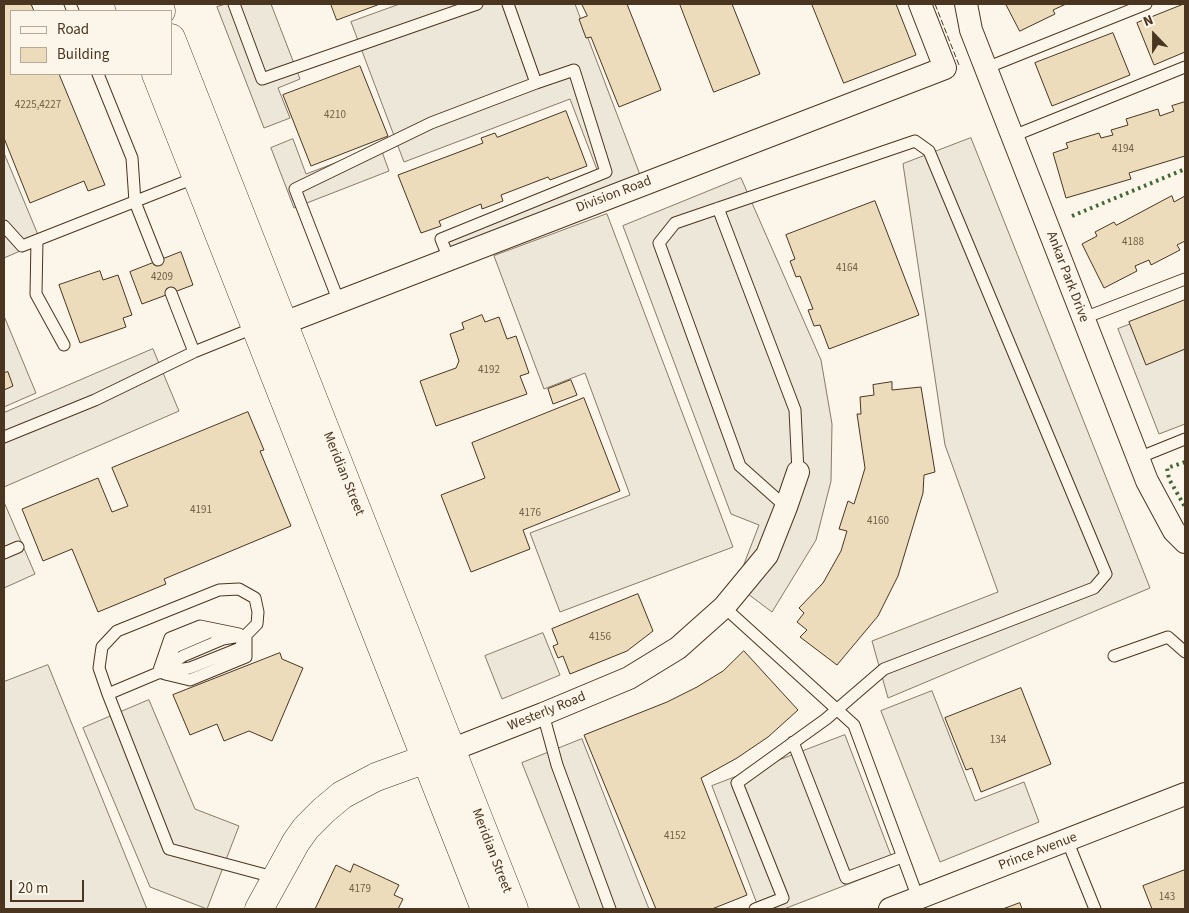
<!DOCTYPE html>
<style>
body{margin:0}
#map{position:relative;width:1189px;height:913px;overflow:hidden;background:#fbf6e9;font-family:"Source Sans 3",sans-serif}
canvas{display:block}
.frame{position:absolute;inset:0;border:5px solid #4a3520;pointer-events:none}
.legend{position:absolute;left:10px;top:10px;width:162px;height:65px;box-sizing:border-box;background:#fbf6e9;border:1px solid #b4a999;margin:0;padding:6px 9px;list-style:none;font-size:15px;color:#4a3520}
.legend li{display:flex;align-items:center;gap:10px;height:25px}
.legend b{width:25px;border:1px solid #b4a999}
.north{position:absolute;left:1129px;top:10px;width:50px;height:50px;-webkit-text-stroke:4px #fbf6e9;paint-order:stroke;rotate:338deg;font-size:14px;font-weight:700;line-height:20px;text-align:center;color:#4a3520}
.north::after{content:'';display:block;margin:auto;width:18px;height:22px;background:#4a3520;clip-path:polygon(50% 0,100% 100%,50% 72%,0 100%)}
.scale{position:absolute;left:10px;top:880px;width:74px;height:22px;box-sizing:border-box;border:2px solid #4a3520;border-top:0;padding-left:6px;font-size:15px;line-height:18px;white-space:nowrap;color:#4a3520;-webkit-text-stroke:4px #fbf6e9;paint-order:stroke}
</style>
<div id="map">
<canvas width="1189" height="913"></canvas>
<div class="frame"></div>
<ul class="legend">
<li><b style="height:6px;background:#fbf6e9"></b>Road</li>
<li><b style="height:14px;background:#ecdcbc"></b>Building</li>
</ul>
<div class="north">N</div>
<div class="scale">20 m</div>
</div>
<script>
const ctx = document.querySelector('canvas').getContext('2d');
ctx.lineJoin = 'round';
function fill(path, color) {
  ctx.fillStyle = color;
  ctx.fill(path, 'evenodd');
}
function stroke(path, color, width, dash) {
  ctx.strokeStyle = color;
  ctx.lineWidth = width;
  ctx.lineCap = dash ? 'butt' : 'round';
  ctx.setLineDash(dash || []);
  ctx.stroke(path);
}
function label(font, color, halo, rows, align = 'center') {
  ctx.font = font + ' "Source Sans 3",sans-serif';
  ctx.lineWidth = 4;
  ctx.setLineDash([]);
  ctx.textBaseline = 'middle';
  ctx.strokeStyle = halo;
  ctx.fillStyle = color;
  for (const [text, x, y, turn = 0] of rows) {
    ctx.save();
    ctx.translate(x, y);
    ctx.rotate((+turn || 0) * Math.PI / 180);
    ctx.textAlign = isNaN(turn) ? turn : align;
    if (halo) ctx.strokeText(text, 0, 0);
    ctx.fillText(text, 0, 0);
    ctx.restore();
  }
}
const parking = new Path2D(`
 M226,4h45l29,75 -22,9 12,30 -26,10 -47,-121z
 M400,4h175l67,176 -190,72 -7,-18 154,-59 -29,-76 -166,63 -53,-140z
 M971,138l179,450 -262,110 -16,-57 126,-49 -53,-147 -42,-281z
 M293,139l13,35 74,-28 9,25 -95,37 -23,-60z
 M4,153l37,89 -37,16z
 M741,178l80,182 11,64 -1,57 -15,59 -44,72 -36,-27 23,-60 -28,-11 -108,-288z
 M607,214l126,333 -173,65 -30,-79 100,-38 -45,-122 -41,16 -50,-133z
 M1185,303v121l-26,10 -41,-105z
 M4,316l32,77 -32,14z
 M153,349l26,62 -175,76v-74z
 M4,502l31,72 -31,14z
 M543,633l17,42 -58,24 -17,-43z
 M48,665l99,244h-143v-227z
 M932,691l43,110 49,-19 15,40 -99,40 -59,-151z
 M149,700l46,109 44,17 -32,83 -57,-22 -67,-159z
 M845,735l50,131 -111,43h-25l-47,-123z
 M582,739l67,170h-69l-58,-146z`);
const building = new Path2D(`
 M4,4h27l3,7h-23v63h48l46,111 -17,6 -4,-10 -54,22 -26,-65z
 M331,4h49l-43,16z
 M582,4h45l34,86 -42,17 -28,-70 -5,1 -7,-19 8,-3z
 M680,4h52l28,70 -46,18z
 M812,4h84l20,51 -72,28z
 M1006,4h60l-13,6 2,4 -35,17z
 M1184,4h1v48l-31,13 -17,-42z
 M1113,33l17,42 -78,31 -17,-43z
 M360,66l28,70 -77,30 -28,-71z
 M1185,102v54l-56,17 2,6 -65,19 -13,-45 15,-5 -2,-5 33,-10 2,5 12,-3 -2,-5 17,-5 -2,-6 32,-10 2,7 14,-5 -2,-5z
 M566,111l21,55 -37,14 -2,-3 -47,18 2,6 -21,8 -1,-5 -42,17 2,5 -20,7 -23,-58 85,-32 -2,-5 14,-5 2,4z
 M1172,196l2,6 11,-6v45l-8,4 3,5 -29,15 -2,-5 -14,6 2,5 -33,17 -22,-44 15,-8 -2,-4 19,-10 2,3z
 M875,201l44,114 -90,34 -9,-24 -6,1 -6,-16 5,-1 -13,-33 -4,1 -6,-16 5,-2 -9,-24z
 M181,252l12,33 -51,19 -12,-32z
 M100,271l3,9 15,-5 14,40 -9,3 3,9 -46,16 -21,-58z
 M1185,300v49l-39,16 -17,-43z
 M482,315l3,7 14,-5 8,22 9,-3 13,37 -9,3 7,18 -91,32 -16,-45 36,-13 3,-7 -9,-27 14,-5 -2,-6z
 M8,372l5,14 -9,4v-17z
 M571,380l6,15 -24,9 -5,-15z
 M892,382v8l29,-3 14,85 -11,3 -1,18 -25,83 -20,40 -41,49 -37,-28 7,-7 -10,-8 7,-9 -5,-5 24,-25 18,-32 6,-20 -8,-2 9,-28 6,3 6,-19 5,-17 -8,-54h4l-1,-17 14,-2 -1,-10z
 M584,398l36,93 -97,39 7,19 -59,23 -30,-77 44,-17 -13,-35z
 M248,412l16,38 -4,1 31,75 -127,53 2,5 -68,28 -26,-63 -29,12 -21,-52 76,-31 14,34 16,-6 -16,-38z
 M638,594l15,37 -26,20 -57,23 -7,-18 -5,2 -5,-12 5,-2 -6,-15z
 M744,651l54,59 -30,27 -31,21 -36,20 46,117 -35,14h-56l-72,-174 83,-33 30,-15 26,-16z
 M280,653l2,6 21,9 -31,73 -23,-10 -25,10 -7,-17 -27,11 -17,-40z
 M1021,688l30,76 -70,28 -9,-24 -6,2 -21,-52z
 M354,864l45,21 -5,10 9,4 -5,10h-83l21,-44 14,7z
 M1185,870v39h-33l-9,-23z
 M1020,903l2,6h-19z`);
const lane = new Path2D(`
 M70,4l3,7
 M234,4l28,75 215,-75
 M986,68l160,-64
 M98,74l34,84 3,44 23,58
 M1013,136l172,-69
 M718,208l77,202 3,62
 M4,226l18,20 175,-69
 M37,240l-1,54 28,51
 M449,259l-8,-20 165,-67 -32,-102 -38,13 -28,-79
 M171,293l23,59
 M339,302l-44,-113 136,-66 105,-40
 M1084,318l101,-39
 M4,437l91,-37 99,-48 62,-25
 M1138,458l47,-19
 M4,553l14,-6
 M724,607l130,118 64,173
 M1114,656l54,-19 17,15
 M167,659l8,-12 35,-15 7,1
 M158,673l32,-5 50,-20 6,-13 11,-11 1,-12 -3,-14 -16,-9 -20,1 -102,41 -15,16 -3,21 9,26 50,-21 25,-17 40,-17 23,-4
 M158,673l12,-35 30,-12 39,8
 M165,674l25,6 56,-23v-20
 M108,694l61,155 108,29
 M543,714l14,51 53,144
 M793,742l53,136 56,-21
 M1067,840l28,69
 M755,909l28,-11 -46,-115 89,-64 58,-50 210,-81 12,-14 -177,-423 -14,-10 -240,82 -16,20 81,223 46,41`);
const street = new Path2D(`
 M966,4l5,26 176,451 27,50 11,11
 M284,323l661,-255 -25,-64
 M451,750l92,-36 86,-36 49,-30 46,-41 43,-52 19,-48 12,-35
 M890,909l295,-115`);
const secondary = new Path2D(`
 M259,909l37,-67 10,-14 17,-17 19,-16 34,-18 72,-26`);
const highway = new Path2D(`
 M129,4l3,7
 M158,4l3,7
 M171,38l343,871
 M156,74l329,835`);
const hedge = new Path2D(`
 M1072,216l113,-47
 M1185,462l-18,6 2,11 16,28`);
const fence = new Path2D(`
 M935,4l24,61`);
const numberNames = [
 ["4225,4227",38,106],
 ["4210",335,116],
 ["4194",1123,150],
 ["4188",1133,243],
 ["4164",847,269],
 ["4209",162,278],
 ["4192",489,371],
 ["4191",201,511],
 ["4176",530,514],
 ["4160",878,522],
 ["4156",600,638],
 ["134",998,741],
 ["4152",675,837],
 ["4179",360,890],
 ["143",1167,898]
];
const streetNames = [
 ["Division Road",614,195,-21],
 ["Ankar Park Drive",1067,277,69],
 ["Meridian Street",343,474,68],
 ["Westerly Road",547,712,-22],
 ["Meridian Street",491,851,69],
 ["Prince Avenue",1038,852,-21]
];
fill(parking, '#ede7d9');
stroke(parking, '#887966', 1);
fill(building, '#ecdcbc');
stroke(building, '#4a3520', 1);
stroke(lane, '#4a3520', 13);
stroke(street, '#4a3520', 24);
stroke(secondary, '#4a3520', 29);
stroke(highway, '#4a3520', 29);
stroke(lane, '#fbf6e9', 11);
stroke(street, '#fbf6e9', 22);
stroke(secondary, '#fbf6e9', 28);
stroke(highway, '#fbf6e9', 28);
stroke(hedge, '#436837', 4, [2.5, 4]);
stroke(fence, '#4a3520', 1, [6, 2.5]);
label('11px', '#725f47', null, numberNames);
label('14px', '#4a3520', '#fbf6e9', streetNames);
</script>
